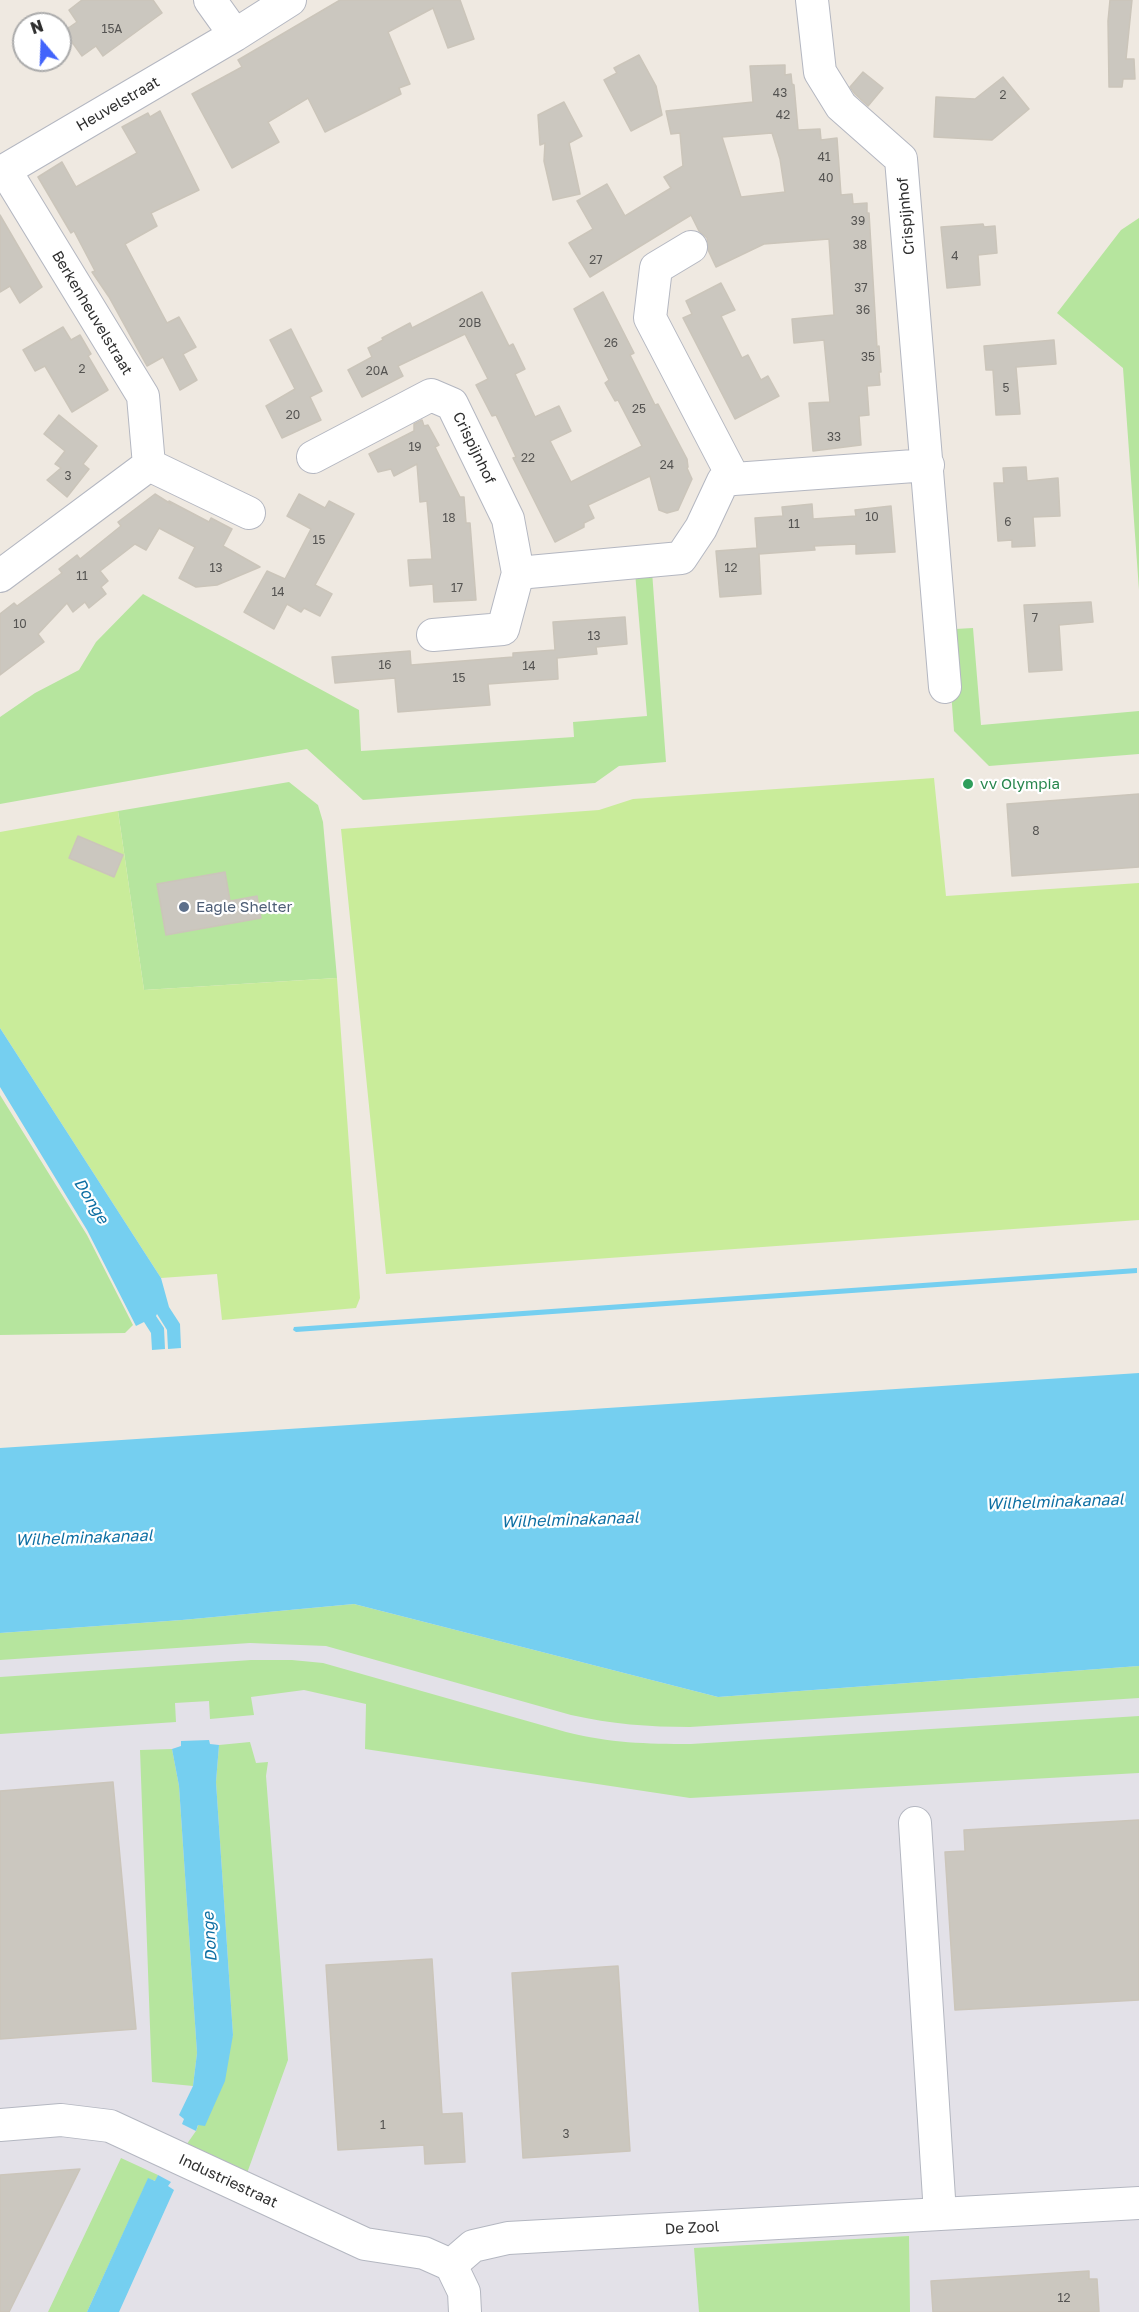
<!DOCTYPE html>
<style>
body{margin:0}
#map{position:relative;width:1139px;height:2312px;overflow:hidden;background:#efe9e1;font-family:"Golos Text",sans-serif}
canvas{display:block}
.north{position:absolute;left:12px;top:12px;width:60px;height:60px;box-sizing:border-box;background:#fff;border:2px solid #ababab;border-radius:50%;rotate:341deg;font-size:16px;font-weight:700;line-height:24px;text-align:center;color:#2e2e2e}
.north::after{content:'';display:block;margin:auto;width:21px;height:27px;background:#4264fb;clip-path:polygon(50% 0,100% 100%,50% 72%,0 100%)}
</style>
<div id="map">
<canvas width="1139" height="2312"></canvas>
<div class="north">N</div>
</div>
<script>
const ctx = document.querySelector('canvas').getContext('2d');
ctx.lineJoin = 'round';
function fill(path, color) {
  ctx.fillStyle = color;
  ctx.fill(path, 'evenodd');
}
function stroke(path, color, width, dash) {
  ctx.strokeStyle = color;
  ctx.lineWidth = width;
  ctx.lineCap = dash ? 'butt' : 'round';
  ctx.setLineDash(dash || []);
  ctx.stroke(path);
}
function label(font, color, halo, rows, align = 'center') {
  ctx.font = font + ' "Golos Text",sans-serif';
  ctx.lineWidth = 4.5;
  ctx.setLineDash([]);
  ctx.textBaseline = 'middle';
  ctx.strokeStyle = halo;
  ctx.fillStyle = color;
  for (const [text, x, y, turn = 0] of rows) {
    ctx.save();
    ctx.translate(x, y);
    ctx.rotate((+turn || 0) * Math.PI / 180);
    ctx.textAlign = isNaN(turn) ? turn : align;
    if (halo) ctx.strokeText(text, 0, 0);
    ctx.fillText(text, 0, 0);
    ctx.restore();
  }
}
const industrial = new Path2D(`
 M324,1623l409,91 406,-21v619h-1139v-667z`);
const green = new Path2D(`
 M1139,218v372l-16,-222 -66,-55 64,-83z
 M652,571l14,191 -47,4 -24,17 -232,17 -56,-51 -307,55v-87l35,-24 44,-23 17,-28 47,-48 216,116 2,41 213,-14 -1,-15 74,-6 -12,-144z
 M973,628l8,97 158,-14v43l-150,12 -35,-35 -5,-67 6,-35z
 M289,782l29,23 5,17 14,156 -193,12 -26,-179z
 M0,1095l87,140 46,90 -8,8 -125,2z
 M354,1604l364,93 421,-31v32l-449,29c-41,0 -79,-3 -119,-12l-245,-69 -76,-3 -250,17v-27l182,-13z
 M251,1660h41l31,3 243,69c45,11 79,12 125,12l448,-28v57l-449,25 -325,-49 1,-45 -62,-14 -53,7 3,18 -44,4 -1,-18 -34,2 1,19 -176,12v-57z
 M250,1742l6,21 12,-1 -2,14 22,284 -42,116 -62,-28 12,-17 37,-96 -17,-253 3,-37z
 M172,1749l7,37 18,267 -4,33 -41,-4 -12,-332z
 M121,2158l37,17 -2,6 -8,-2 -61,133h-39z
 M909,2236l1,76h-211l-5,-64z`);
const pitch = new Path2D(`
 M934,778l12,118 193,-13v337l-753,54 -45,-445 258,-19 34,-11z
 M118,811l26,179 193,-12 23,320 -4,10 -134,12 -5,-46 -56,4 -161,-250v-196z`);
const water = new Path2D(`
 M0,1028l161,250 8,29 11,17 1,24 -13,1 -1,-19 -10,-16 -1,2 8,12 1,21 -13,1 -1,-17 -7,-11 -8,4 -49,-96 -87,-143z
 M1137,1268v5l-841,59 -3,-2 1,-3z
 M1139,1373v293l-421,31 -364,-93 -172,16 -182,13v-185z
 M209,1740l1,4 9,1 -3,37 17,253 -8,46 -20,45 -7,-1 -2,6 -14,-7 2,-5 -5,-4 14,-29 4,-33 -18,-267 -7,-37 9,-3v-5z
 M158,2175l13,7 -3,4 6,4 -55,122h-32l61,-134 7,3z`);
const building = new Path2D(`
 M82,0h71l9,13 -59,43 -7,-10 -14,10 -18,-25 13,-9 -8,-12z
 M340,0h120l14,39 -26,9 -15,-40 -45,24 22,52 -11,4 2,6 -76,38 -17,-34 -40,24 11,20 -47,26 -40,-74 50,-27 -4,-7z
 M1110,0h22l-6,59h8l1,20h-12l-1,8h-13l-1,-66z
 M639,55l17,31 6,29 -31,16 -27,-51 13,-7 -3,-5z
 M785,65v10l6,-1 1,10 2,1 4,45 22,-1 1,11 16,-2 4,57 11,-1 1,10 14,-1v10h2l8,134 2,-1 2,26h-2l1,13 -13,1 2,29 -10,1 2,29 -48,6 -4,-48 21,-1 -6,-62 -30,3 -2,-24 42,-4 -5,-76 -65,5 -48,23 -8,-17 -1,-12 -8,-7 -8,-16 -101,62 -21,-34 24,-14 -16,-28 30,-17 18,32 46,-28 -7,-11 19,-11 -3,-33 -9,1 -5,-23 87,-9 -3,-36zM772,133l8,26 5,33 -44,5 -19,-60z
 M863,72l20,16 -15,18 -13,-12 -5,-7z
 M1003,77l26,32 -37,31 -58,-3 2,-40 39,2z
 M564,102l18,34 -13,7 11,51 -27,6 -9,-39 1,-18 -5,2 -2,-30z
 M160,111l39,79 -48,23 6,13 -32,18 42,79 12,-6 17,30 -13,7 14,26 -17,10 -17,-33 -16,9 -38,-69 -17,-25 3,-1 -21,-40 -3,2 -33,-56 24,-15 14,25 61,-34 -15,-26 26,-14 2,4z
 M0,215l42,72 -22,16 -10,-17 -10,6z
 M983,224l1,3 11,-1 2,27 -19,2 2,30 -33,3 -6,-61z
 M721,283l14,27 -14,6 21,42 6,-3 13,25 7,-4 11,20 -44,23 -52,-101 9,-4 -6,-13z
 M482,292l27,54 4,-2 12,25 -10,5 20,43 24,-11 12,25 -21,10 21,41 71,-36 -24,-46 -3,1 -10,-18 4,-3 -35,-71 29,-17 31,61 -4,2 25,50 3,-1 29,55 1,8 -1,1 5,11 -14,31 -11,3 -8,-3 -9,-34 -62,29 6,13 -10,5v4l-29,15 -42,-84 3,-1 -20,-42 -4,1 -16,-31 12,-6 -23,-45 -67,32 5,10 -41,21 -14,-27 24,-13 -4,-9 15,-8 -1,-2 28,-15 2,5z
 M63,327l8,13 9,-5 11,19 -3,2 20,34 -36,22 -27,-46 -10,5 -12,-21z
 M291,329l31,62 -12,6 11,23 -39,18 -16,-32 29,-17 -25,-49z
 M1054,340l2,24 -40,3 4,47 -24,1 -3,-45h-7l-2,-24z
 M59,415l38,31 -14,18 6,5 -22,28 -20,-17 14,-12 -6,-4 10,-13 -21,-17z
 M422,420l2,6 4,-1 11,20 -4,2 25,50h4l2,26h4l6,77 -42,2 -1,-18 -23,2 -2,-26 24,-1 -5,-58 -7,1 -3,-38 -23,12 -3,-7 -13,3 -9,-18 45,-23v-7z
 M1026,467l1,14 31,-3 2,38 -27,1 2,29 -23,1v-7l-14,1 -4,-58h10l-1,-15z
 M155,494l16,10 -2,-3 40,21 2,-4 21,11 -9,17 37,21 -43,18 -21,2 -17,-9 16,-31 -36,-19 -13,22 -11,-6 -35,27 8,10 -7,6 5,7 -17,14 -4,-6 -12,10 -6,-9 -29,31 6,8 -44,33v-61l14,-11 3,3 45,-33 -3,-4 18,-14 3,4 41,-33 -3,-4z
 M299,494l26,14 4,-7 25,13 -39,71 17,9 -12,22 -16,-8 -3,4 -14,-8 -13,25 -30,-17 23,-41 18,8 26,-50 -24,-13z
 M812,504l1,15 43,-3 -1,-6 36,-4 4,46 -39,2v-10l-42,2 1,4 -56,4 2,40 -41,3 -4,-46 41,-3 -2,-30 28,-2 -1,-9z
 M1091,602l2,20 -34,3 3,45 -33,2 -5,-67z
 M625,617l2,27 -31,3 1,7 -40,4 1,21 -70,5 2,21 -92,7 -3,-34 -60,5 -3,-26 78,-6 1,14 102,-8v-4l42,-3 -2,-28z
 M1139,794v73l-127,9 -5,-72z
 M78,836l45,19 -9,22 -45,-19z
 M225,872l5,29 27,-5 4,22 -95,17 -9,-51z
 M113,1782l23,247 -136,10v-248z
 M1139,1820v180l-184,10 -10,-158 20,-1 -1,-21z
 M432,1959l10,155 20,-1 3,49 -40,2 -1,-19 -86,5 -12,-185z
 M618,1966l12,185 -107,7 -11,-185z
 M80,2169l-71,143h-9v-137z
 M1089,2271v8h8l2,33h-166l-2,-31z`);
const minor = new Path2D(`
 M210,0l25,35
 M812,0l8,72 21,34 60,53 44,528
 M0,173l235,-138 55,-35
 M691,247l-35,21 -6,50 84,161 194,-14
 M313,457l118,-62 21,9 56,115 10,54 163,-15 20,-30 22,-47 11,-2
 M149,465l100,48
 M0,576l149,-111 -6,-69 -138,-226
 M433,635l70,-6 15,-56
 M915,1823l25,391
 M0,2125l61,-5 49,6 255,118 59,9 27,12
 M451,2265l22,-19 35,-8 631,-35
 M451,2265l13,27 1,20`);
const markers = [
 [968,784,6,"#2e9e5b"],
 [184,907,6,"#5c6f8a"]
];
const numberNames = [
 ["15A",112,29],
 ["43",780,93],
 ["2",1003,95],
 ["42",783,115],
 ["41",824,157],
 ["40",826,178],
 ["39",858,221],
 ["38",860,245],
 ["4",955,256],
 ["27",596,260],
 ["37",861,288],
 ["36",863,310],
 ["20B",470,323],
 ["26",611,343],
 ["35",868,357],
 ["2",82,369],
 ["20A",377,371],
 ["5",1006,388],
 ["25",639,409],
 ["20",293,415],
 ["33",834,437],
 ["19",415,447],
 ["22",528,458],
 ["24",667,465],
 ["3",68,476],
 ["10",872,517],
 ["18",449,518],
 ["6",1008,522],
 ["11",794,524],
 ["15",319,540],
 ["13",216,568],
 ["12",731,568],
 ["11",82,576],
 ["17",457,588],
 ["14",278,592],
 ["7",1035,618],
 ["10",20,624],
 ["13",594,636],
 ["16",385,665],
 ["14",529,666],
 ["15",459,678],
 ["8",1036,831],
 ["1",383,2125],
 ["3",566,2134],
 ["12",1064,2298]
];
const streetNames = [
 ["Heuvelstraat",118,104,-30],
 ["Crispijnhof",906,216,-95],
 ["Berkenheuvelstraat",92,313,59],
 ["Crispijnhof",474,448,64],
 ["Industriestraat",228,2181,25],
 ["De Zool",692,2228,-3]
];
const leisureNames = [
 ["vv Olympia",980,784]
];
const serviceNames = [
 ["Eagle Shelter",196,907]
];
const waterNames = [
 ["Donge",91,1201,58],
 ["Wilhelminakanaal",1055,1502,-2],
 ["Wilhelminakanaal",570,1520,-2],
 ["Wilhelminakanaal",84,1538,-2],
 ["Donge",210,1937,-94]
];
fill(industrial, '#e3e1e8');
fill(green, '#b6e59e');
fill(pitch, '#c9ec9a');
fill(water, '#75cff0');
fill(building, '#cbc7bf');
stroke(building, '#cbc5ba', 1.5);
stroke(minor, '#b4b7c1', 34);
stroke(minor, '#fff', 32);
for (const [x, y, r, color] of markers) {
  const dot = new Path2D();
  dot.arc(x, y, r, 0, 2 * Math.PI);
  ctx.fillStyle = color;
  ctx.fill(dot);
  stroke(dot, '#fff', 2);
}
label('12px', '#555452', null, numberNames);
label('15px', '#2e2e2e', '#fff', streetNames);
label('15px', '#27864d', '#fff', leisureNames, 'left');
label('15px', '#4e5e75', '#fff', serviceNames, 'left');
label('italic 16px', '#0d6fa3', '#fff', waterNames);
</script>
